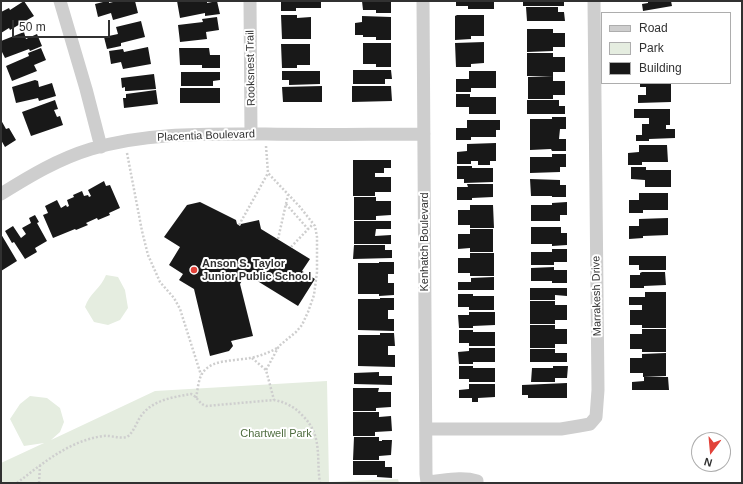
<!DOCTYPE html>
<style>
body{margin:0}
#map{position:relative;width:743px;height:484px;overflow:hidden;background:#fff;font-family:Helvetica,sans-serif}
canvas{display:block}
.frame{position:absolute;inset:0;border:2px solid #313131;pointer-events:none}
.legend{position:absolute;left:601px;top:12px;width:130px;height:72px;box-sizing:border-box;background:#fff;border:1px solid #adadad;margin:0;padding:5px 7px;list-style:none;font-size:12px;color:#313131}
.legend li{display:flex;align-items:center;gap:8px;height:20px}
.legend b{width:20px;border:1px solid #adadad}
.north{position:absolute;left:691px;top:432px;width:40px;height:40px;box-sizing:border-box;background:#fff;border:1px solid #adadad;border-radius:50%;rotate:196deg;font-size:11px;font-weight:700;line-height:16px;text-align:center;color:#313131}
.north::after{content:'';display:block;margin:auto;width:14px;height:18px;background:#e24239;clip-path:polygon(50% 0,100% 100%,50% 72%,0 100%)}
.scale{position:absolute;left:12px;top:20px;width:98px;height:18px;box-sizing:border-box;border:2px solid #313131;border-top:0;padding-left:5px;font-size:12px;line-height:14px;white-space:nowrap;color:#313131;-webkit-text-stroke:3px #fff;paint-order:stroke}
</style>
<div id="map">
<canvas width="743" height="484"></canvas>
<div class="frame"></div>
<ul class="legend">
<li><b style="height:5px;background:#cecece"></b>Road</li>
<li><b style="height:11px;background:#e5ede0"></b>Park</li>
<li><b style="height:11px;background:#181818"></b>Building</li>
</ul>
<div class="north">N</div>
<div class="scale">50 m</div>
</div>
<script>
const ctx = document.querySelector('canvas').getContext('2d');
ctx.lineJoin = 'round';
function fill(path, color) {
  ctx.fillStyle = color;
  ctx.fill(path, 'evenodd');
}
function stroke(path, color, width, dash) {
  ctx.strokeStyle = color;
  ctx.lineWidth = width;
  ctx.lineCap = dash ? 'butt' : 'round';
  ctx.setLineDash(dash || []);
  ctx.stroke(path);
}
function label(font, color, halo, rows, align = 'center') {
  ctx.font = font + ' Helvetica,sans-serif';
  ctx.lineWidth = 4;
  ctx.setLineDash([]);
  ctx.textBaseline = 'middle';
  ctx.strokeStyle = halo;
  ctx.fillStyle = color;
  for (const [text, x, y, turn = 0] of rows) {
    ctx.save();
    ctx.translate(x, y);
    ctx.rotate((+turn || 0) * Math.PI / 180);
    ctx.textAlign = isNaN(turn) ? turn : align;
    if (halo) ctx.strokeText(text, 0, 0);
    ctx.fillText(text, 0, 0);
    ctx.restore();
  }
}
const green = new Path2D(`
 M106,275l12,2 7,13 3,18 -8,12 -12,5 -14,-3 -9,-15c4,-13 16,-19 21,-32z
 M327,381l2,101 69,-3 1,4h-398v-20l43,-20 -20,3 -14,-27 10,-15 10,-8 17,2 13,10 4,14 -4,10 -9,8 104,-49z`);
const building = new Path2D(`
 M24,1l10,15 -24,14 -1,-2 -8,5v-18l1,-1 -1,-2 8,-4 1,2z
 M107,1h2v2l8,-2h18l3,12 -25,7 -2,-7 -13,4 -3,-13z
 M177,1h30v2l10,-2 3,13 -15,2v-3l-25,5z
 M281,1h40v7h-25v3h-15z
 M362,1h29v12h-15v-3h-13z
 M456,1h38v8h-26v-3h-12z
 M523,1h41v5h-41z
 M648,1h23l1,5 -29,5 -1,-7 6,-1z
 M526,7h32v5h6l1,9h-38z
 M281,15h16v3l14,-1v22h-29z
 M457,15h27v21h-13v3l-16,1v-24z
 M362,16l29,1v23h-15v-3h-13v-2h-8v-12l7,-1z
 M217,17l2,13 -13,2 1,7 -27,3 -2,-17 25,-3 -1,-3z
 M141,21l4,16 -24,6v3l-14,3 -3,-12 14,-3 -2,-7z
 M527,29h26v4h12v14h-12v4l-26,1z
 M24,32l2,7 11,-5 5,12 -12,5 -1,-2 -24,9 -4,-8v-9z
 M484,42v21l-13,1v3h-15l-1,-24z
 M363,43h28v24h-15v-3h-13z
 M281,44h29v21h-13v3h-15z
 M148,47l3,17 -28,5 -2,-7 -10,2 -2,-13 14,-2 1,3z
 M41,48l5,12 -12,5 3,6 -25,10 -6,-15 23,-10 -1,-3z
 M179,48h30l1,7h10v13h-18v-3h-22z
 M527,53h26v4h12v15h-12v4h-26z
 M353,70h38l1,9h-7v5h-32z
 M282,71h38v13l-31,1v-5h-7z
 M469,71h27v17h-25v4h-15v-13h13z
 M181,72h39v8l-7,1v5h-32z
 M154,74l2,15 -28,2h-3v-4l-3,1 -1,-10z
 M553,76v5h12v14h-12v4h-25v-22z
 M35,80l3,1 1,6 13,-4 4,13 -17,5 -1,-3 -22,5 -4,-16z
 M640,83h31v19l-33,1v-8h8v-8h-6z
 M322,86v16h-39l-1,-15z
 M352,86h39l1,15 -40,1z
 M180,88h40v15h-40z
 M156,90l2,14 -34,4 -1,-10h3v-4z
 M456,94h14v3h26v17h-27v-7h-13z
 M55,100l3,9 -4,1 3,7 3,-1 3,9 -32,11 -9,-24z
 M527,100h32v6h6v8h-38z
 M634,109h14l-1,4 1,-4h22v16h-4v4h9v9l-26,1v2h-13v-6h6v-11h7v-6h-15z
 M552,117h14v12h-6l-1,10h7v12h-14l-1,-2 -21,1v-31h22z
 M1,120l5,9 3,-1 7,12 -11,7 -4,-7z
 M467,120h33v10h-4v7h-25v3h-15v-12h11z
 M496,143v18h-6v4h-12v-4h-7v3h-14v-12l10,-1v-7z
 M639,145h28l1,17h-26v3h-14v-12l11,-1z
 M552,154h14v13h-6v5l-30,1v-16h22z
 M353,160h38v8h-7v5h-9v4h16v15h-16v4h-22z
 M457,166h15v2h21v14l-29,1v-4h-7z
 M631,167h15v3h25v17h-26v-7l-14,-1z
 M530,179l30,1v5h6v12h-14v-1h-21z
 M104,181l2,5 4,-1 10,23 -11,5 1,2 -12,5 -1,-2 -11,5 2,2 -12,5 -1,-1 -22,9 -10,-23 5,-2 -3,-7 12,-6 4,8 5,-3 1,2 2,-1 -2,-6 7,-3 -1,-2 9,-4 2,5 4,-1 1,2 2,-1 -3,-6z
 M467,184h26v13l-21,1v2h-15v-13h11z
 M639,193h29v17h-25v3h-14v-13h10z
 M354,197h22v4h15v14l-15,1v4h-22z
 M200,202l36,18 1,4 3,2 1,-2 18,-4 2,9 49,30 -8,12 13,8 -17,27 -52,-32 -6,10 13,52 -22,5 2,5 -4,5 -19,5 -16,-67 -15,-9 4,-6 -14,-9 11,-18 -16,-10 23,-32z
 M567,202v13h-7v6h-29v-16h21v-2z
 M470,205h23l1,23h-24v-3h-12v-15h12z
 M35,215l4,7 -2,1 10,18 -12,7 2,4 -12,7 -11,-17 -2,1 -7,-12 8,-5 8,12 5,-4 -4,-6 9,-5 -2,-5z
 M668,218v17l-25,1v2l-14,1v-13h10v-7z
 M354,221h37v8h-15l-1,7 16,-1v9h-37z
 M531,227h30v6h6v12l-15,1v-2h-21z
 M470,229h23v23h-23v-4l-12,1v-15h12z
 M1,234l16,27 -16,10z
 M354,245h31v5h7v8l-39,1z
 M552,249h15v13h-13v3h-23v-13h21z
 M470,253h24v23h-24v-3h-12v-15h12z
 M629,256h37v14h-27v-5h-10z
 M379,262h15v12h-6v9h6v12l-15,1v-2h-21v-31h21z
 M554,267v3h13v13h-15v-2h-21v-13z
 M642,272h23l1,13 -22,1v2h-14v-13h10v-2z
 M494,277v13h-36v-8h13v-4z
 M530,288h37v8l-12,-1v5h-25z
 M645,292h21v13h-22h22v23h-24v-3h-12v-15h12v-5h-13v-8h16z
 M458,294h15v2h21v14h-25v-3h-11z
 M380,298h14v12h-6v9h6v12l-36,-1v-31h22z
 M530,301h25v4h12v15h-12v4h-25z
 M469,312h26v13l-22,1v2h-14l-1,-13h11z
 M530,325h25v4h12v15h-12v4h-25z
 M642,329h24v23h-24v-3h-12v-15h12z
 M459,330h14v2h22v14h-26v-3h-10z
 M380,333h14l1,13h-7v9h7v12l-37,-1v-31h22z
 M469,348h26v14h-22v2h-14l-1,-12 11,-1z
 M530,349h25v4h12v9h-37z
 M666,353v23l-23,1v-4h-13v-15h12v-4z
 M459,366h14v2h22v14h-26v-3h-10z
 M553,366h15l-1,12h-12v4h-24l1,-14h21z
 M379,372v4h13v9l-38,-1v-11z
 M644,377h24l1,13h-37v-8l12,-1z
 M567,383v15h-39v-3h-6v-10z
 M469,384h26v13l-17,1v4h-6v-4h-13v-8l10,-1z
 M353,388h26l-1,4h13v15l-15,1v3h-23z
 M353,412h26v5l12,-1 1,15 -17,1v4h-22z
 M354,437h25v4h3v-1h10l-1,15 -12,1v4h-26z
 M353,461h32v6h7v11l-15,-1v-2h-24z`);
const path = new Path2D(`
 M266,146l2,27 32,34 15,19 2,11v35l-3,23 -6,17 -6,13 -6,7 -17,14 -13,24 8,30
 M127,153l15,78 6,24 12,27 14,16 6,11 21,66
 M286,204l22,25
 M239,225l29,-52
 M278,239l10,-44
 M291,247l22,-23
 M252,358l14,12
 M196,398c2,-9 2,-20 8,-27 10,-12 32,-10 46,-13 11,-2 20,-6 29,-11
 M17,483c26,-20 52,-42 86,-47 8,-1 16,3 24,1 7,-5 9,-14 14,-21 11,-16 33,-19 50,-22 7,3 8,10 15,12l68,-6c11,2 21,7 29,16 20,20 13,42 17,67
 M39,483l1,-17`);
const minor = new Path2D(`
 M60,1l26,88 15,58
 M250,1l1,133
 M423,1l3,473 1,9
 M1,194c29,-18 57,-35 90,-45 55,-17 117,-15 175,-15 52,1 105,0 158,0
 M426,429h135l18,-3 11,-2 6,-7 2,-27 -4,-389
 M427,482c16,-1 34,-6 50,-1v2`);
const markers = [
 [194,270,4,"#e24239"]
];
const streetNames = [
 ["Rooksnest Trail",251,68,-91],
 ["Placentia Boulevard",206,136,-2],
 ["Kenhatch Boulevard",425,242,-90],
 ["Marrakesh Drive",597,296,-91]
];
const poiNames = [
 ["Anson S. Taylor",202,264],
 ["Junior Public School",202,277]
];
const parkNames = [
 ["Chartwell Park",276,434]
];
fill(green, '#e5ede0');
fill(building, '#181818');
stroke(path, '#cecece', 2.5, [2, 2]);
stroke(minor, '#cecece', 13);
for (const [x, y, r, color] of markers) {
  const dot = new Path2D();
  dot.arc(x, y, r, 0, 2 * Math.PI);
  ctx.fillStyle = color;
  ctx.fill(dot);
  stroke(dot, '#fff', 1.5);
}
label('11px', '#313131', '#fff', streetNames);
label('bold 11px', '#313131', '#fff', poiNames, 'left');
label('11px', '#4e6c3f', '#fff', parkNames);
</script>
